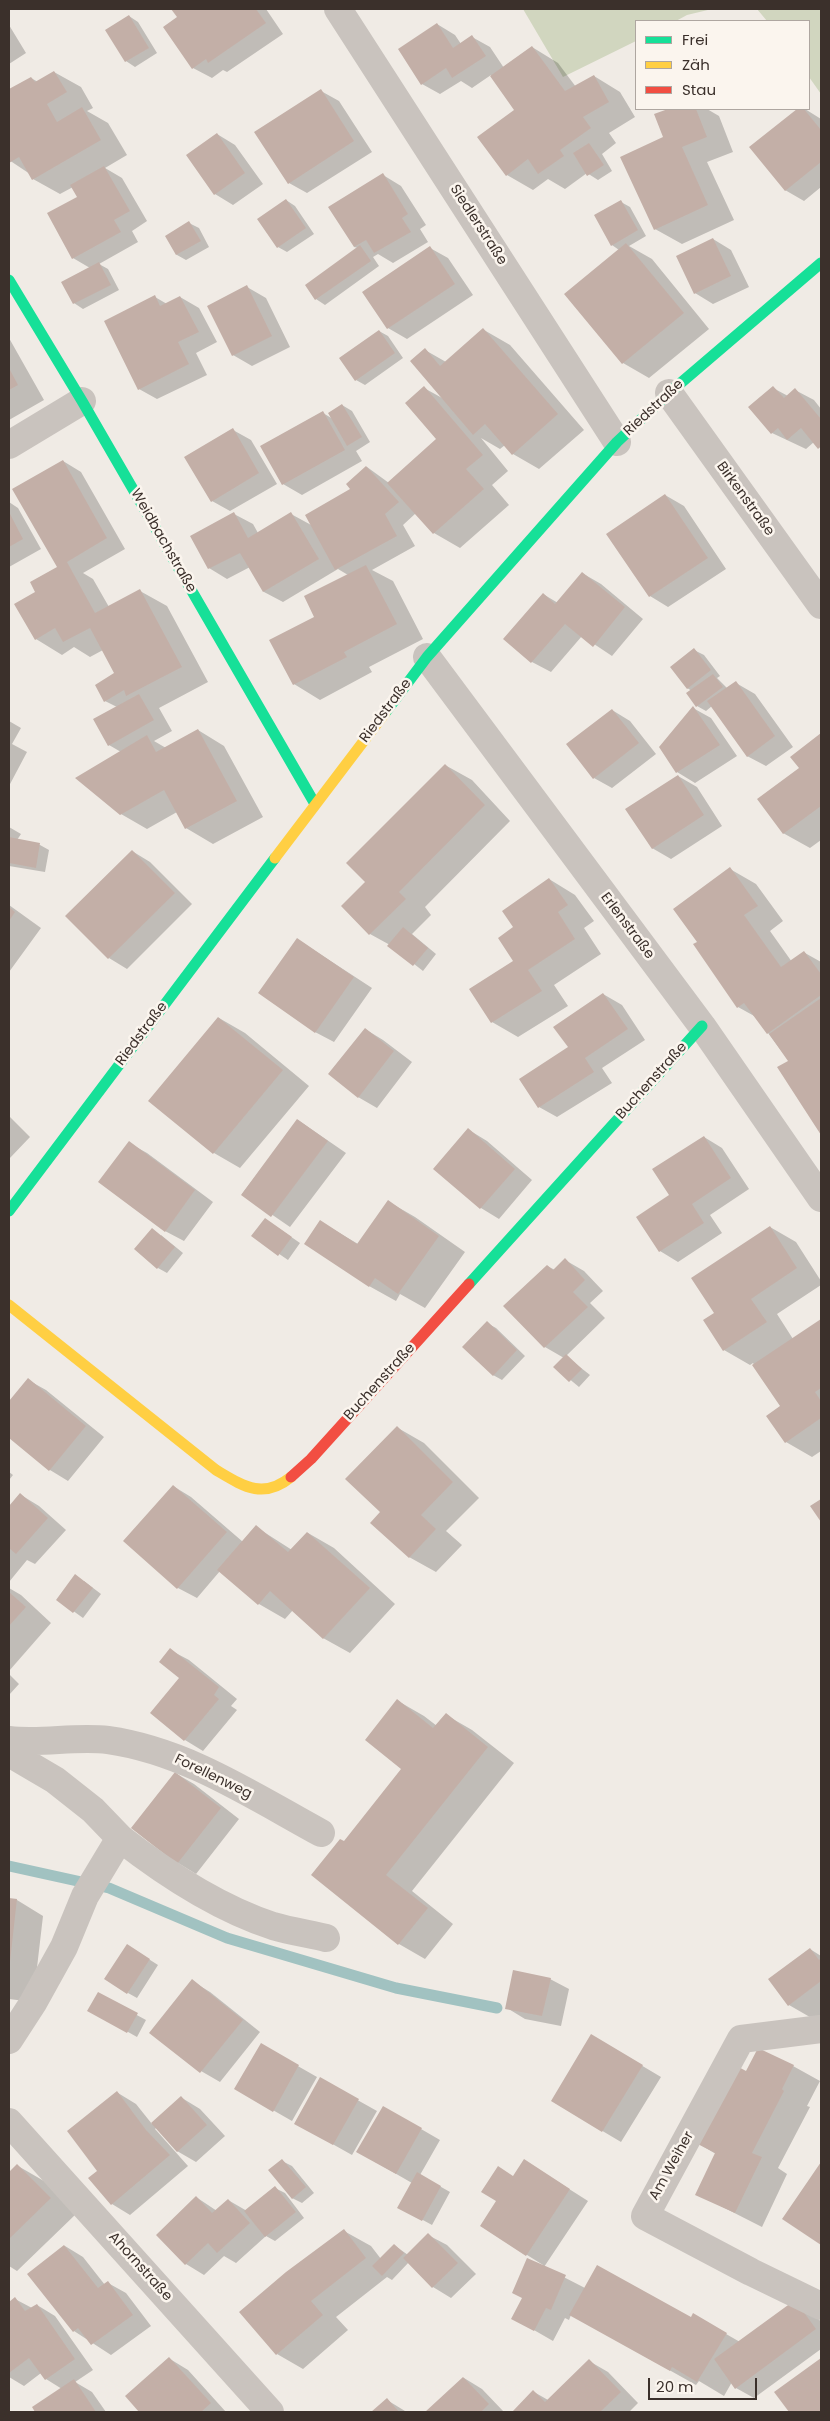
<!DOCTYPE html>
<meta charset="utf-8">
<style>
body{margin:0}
#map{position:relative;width:830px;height:2421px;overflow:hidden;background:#f0ebe5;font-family:Poppins,sans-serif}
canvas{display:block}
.frame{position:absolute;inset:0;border:10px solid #3b302b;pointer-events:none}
.legend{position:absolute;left:635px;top:20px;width:175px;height:90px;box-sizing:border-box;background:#fbf5ee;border:1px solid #aea6a0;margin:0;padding:6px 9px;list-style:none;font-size:15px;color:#3b302b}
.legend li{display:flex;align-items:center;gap:10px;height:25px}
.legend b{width:25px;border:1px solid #aea6a0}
.scale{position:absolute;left:648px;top:2378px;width:109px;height:22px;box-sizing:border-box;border:2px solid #3b302b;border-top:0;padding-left:6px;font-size:15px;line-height:18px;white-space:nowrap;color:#3b302b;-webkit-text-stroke:4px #fbf5ee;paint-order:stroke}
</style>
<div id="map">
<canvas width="830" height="2421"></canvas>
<div class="frame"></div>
<ul class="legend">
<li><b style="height:6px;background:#16e098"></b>Frei</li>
<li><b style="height:6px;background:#ffcf43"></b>Zäh</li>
<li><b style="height:6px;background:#f24e42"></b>Stau</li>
</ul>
<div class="scale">20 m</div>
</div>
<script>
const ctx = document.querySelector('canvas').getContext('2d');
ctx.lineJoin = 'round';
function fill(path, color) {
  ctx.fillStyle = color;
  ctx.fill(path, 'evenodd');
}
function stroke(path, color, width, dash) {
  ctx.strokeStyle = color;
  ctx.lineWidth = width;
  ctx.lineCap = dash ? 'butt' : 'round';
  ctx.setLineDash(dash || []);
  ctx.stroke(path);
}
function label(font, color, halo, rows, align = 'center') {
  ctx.font = font + ' Poppins,sans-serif';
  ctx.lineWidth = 5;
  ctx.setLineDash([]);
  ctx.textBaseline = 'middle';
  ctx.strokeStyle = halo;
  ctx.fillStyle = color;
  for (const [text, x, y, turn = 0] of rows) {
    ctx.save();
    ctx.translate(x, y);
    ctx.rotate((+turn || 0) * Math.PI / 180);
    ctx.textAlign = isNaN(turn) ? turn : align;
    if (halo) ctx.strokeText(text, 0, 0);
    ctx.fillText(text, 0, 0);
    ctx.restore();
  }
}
const green = new Path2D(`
 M523,9h189l-25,6 -11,6h-40v20l-73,36z
 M757,9h64v85l-12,-17v-56h-42z`);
const shadow = new Path2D(`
 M173,9h93l17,25 -56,38 -4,-2 -11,8 -19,-10 -14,-51z
 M129,16l9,6 19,31 -22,14 -9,-6z
 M437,24l18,11 6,9 11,-7 18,10 14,21 28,-21 26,16 18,24 18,-11 26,16 15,25 -26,16 7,10 -14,11 10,17 -14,9 -11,-7 -22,16 -17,-10 -15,11 -26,-15 9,-65 -25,-35 -19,13 -11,-7 -21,13 -18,-10z
 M9,25l17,28 -17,11z
 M54,72l27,15 12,21 -6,3 21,12 19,32 -22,13 17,10 25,43 -15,10 6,11 -39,22 9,5 11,21 -36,19 -9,-6 16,-35 -17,-10 6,-61 -6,-10 -13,7 -27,-15 -3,-5 -21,-14v-69l22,-13 7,4z
 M321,91l18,10 33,51 -65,41 -18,-10z
 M671,109h36l12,7 14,36 -26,10 27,58 -52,24 -27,-15 9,-91 -9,-23z
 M799,109h6l16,10v68l-17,14 -19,-11 -34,-43z
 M217,134l18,11 28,39 -30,21 -18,-11z
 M383,175l18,11 25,39 -6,4 8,13 -35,21 -15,-9 -5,3 6,9 -54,39 -9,-6 -10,-14 52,-37 -4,-1z
 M286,200l9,6 19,28 -27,18 -9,-5z
 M621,202l9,5 16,29 -17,10 23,13 57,70 -60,49 -26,-15 -4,-113 -7,-5z
 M189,223l10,5 10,19 -23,13 -9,-5 -10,-19z
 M713,239l18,11 18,37 -36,17 -18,-11z
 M430,248l18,10 25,37 -66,44 -19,-11 -24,-36z
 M247,287l19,11 24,49 -38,19 -19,-11z
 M155,297l12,7 13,-7 19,11 18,34 -21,11 11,22 -50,24 -18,-10z
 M484,330l26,15 74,85 -45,39 -26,-15 -8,-9 -5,4 -19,-11 27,33 -16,14 17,20 -49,43 -26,-15 -18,-20 -13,12 12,21 -43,24 21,11 30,58 -54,28 3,5 -52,28 -26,-16 22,-67 32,-42 -10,-6 -55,33 -19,-10 -14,-25 -23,12 -18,-11 25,-54 19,10 5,9 33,-19 22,12 39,-36 15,-23 22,16 49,-44 -14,-51 20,11 -19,-49 21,12z
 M379,331l9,5 15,22 -38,27 -9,-5z
 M9,338l35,62 -35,20z
 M773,388l15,8 7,-6 19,10 7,9v40l-7,-7 -8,7 -34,-16z
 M342,405l10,6 18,31 -14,9 6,10 -60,34 -19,-11 -21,-37 61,-34 10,6z
 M233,430l18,10 26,44 -47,27 -18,-10z
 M63,461l18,11 44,77 -42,24 10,6 16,28 31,-16 27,15 41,76 -49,26 13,23 -18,10 12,7 32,-18 26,16 39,71 -50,27 -27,-16 -9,-16 -30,17 -26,-15v-62l-12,-7 8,-38 -12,-6 11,-27 -13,-24 -13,7 -16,-10 -12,8 -26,-16 1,-47 23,-25z
 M665,495l19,11 42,63 -58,38 -18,-11z
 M9,502l9,6 23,41 -32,18z
 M582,573l19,11 42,35 -31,37 -30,-20 -31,36 -19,-10 -27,-23 38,-45 15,9z
 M694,650l10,5 16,21 -3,2 11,11 8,-6 19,11 38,53 -27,19 -19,-10 -35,-50 -6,5 -9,-5 -5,-15 -5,-3z
 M693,708l18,10 26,38 -42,27 -18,-11z
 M612,710l18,11 26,33 -44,34 -18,-10z
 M9,721l12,7 -9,16 15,8 -18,34z
 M821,734v106l-11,8 -27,-15 18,-65 -9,-11z
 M445,765l27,15 38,41 -85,86 6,8 -19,19 24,20 -13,17 -33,-26 -20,-11 -3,-52z
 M678,776l19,11 25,39 -51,33 -19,-11z
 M9,827l12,7 -4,6 23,5 9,5 -4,22 -36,-6z
 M132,851l18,11 42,42 -65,65 -18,-11z
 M730,869l26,15 27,37 -13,10 22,31 13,-9 16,9v171l-42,-65 10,-7 -33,-44 -18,-10 -40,-65z
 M549,879l26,16 19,26 -10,7 17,26 -47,31 14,21 -50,31 -26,-15 23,-61v-34z
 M9,905l32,23 -32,44z
 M297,939l75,49 -38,54 -19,-10z
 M603,994l19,11 23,35 -43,28 10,15 -55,34 -18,-10 30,-59z
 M219,1018l26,15 64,53 -69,82 -26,-15z
 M365,1029l18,11 29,22 -35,46 -19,-11z
 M9,1116l21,21 -21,22z
 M298,1120l48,33 -56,74 -48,-33z
 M469,1130l18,11 45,39 -33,39 -18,-11z
 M704,1137l18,11 27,41 -39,26 12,18 -44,29 -18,-11 11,-56z
 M129,1143l18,10 66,49 -29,39 -19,-10z
 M389,1202l26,15 50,35 -40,56 -25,-14 -4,7 -27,-15 -48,-64 37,22z
 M274,1225l26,18 -12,17 -35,-24z
 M770,1227l26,15 25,39v4l-44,29 16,25 28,-19v131l-9,6 -26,-15 -5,-36 -28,-43 -3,2 -26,-15 -8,-37z
 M161,1235l22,18 -16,20 -9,-5z
 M565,1260l19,11 19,20 -13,12 15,15 -39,38 24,19 -11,12 -24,-20 9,-9 -19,-11 -40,-41 42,-40 8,4z
 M487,1323l9,5 29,28 -23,24 -9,-5z
 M28,1380l18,10 58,47 -36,44 -18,-11 -41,-34v-33z
 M398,1428l26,15 55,55 -33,33 16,14 -26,27 -27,-15 -28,-45z
 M9,1472l4,3 -4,5z
 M173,1486l18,11 52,45 13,-15 36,23 16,-17 26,15 61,56 -45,49 -27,-15 -30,-28 -8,9 -26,-15 -39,-33 -23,27 -19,-10z
 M21,1495l18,11 27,24 -31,34 -8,-4 -18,22v-74z
 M84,1581l17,13 -18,24 -25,-18z
 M9,1588l12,7 30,28 -42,48z
 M170,1650l19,10 48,39 -6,7 6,4 -34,41 -18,-11 -33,-27 29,-35z
 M9,1674l10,10 -10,11z
 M398,1701l26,15 13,10 9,-11 26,15 42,33 -102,128 41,33 -28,35 -26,-15 -55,-102 59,-73z
 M175,1773l19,11 45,35 -43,55 -18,-11 -45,-35z
 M9,1900h8l26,16 -10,86 -24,-3z
 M810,1949l11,7v60l-6,4 -26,-15z
 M136,1951l22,14 -21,33 -9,-5z
 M550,1979l19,10 -8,37 -36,-7 -18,-11z
 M192,1981l18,11 50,40 -40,50 -19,-11z
 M98,1994l48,26 -9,17 -48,-27z
 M592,2036l69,41 -40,65 -69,-41z
 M261,2045l56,32 -25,44 -56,-32z
 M793,2066l27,15 -13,25 3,1 -32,61 9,6 -25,53 -65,-33 19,-40 -22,-13 53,-68z
 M320,2079l57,32 -25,44 -57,-32z
 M118,2093l18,11 16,20 30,-26 18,11 25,27 -29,26 -19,-11 -20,-24 -2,2 33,37 -58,49 -18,-11 -13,-33z
 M383,2107l57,33 -20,35 30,17 -18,33 -33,-18 13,-24 -54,-31z
 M282,2161l10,5 22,27 -12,10 -10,-5z
 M525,2161l63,40 -44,66 41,21 106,31 2,-4 47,27 55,-41 18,11 8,10v27l-67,49 -18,-10 -4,-6 -8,14 -25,-15 -3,4 -125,-70 -2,5 -4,-2 -12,23 -40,-23 30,-53 -62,-39z
 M821,2164v80l-37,-26z
 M18,2166l26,15 32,33 -59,57 -8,-5v-92z
 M275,2188l10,5 19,25 -29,23 -9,-5 -30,27 -12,-7 -20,19 -18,-11 -29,-29 39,-38 21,14 11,-11 19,11z
 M344,2231l27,15 10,13 13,-14 14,10 20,-20 19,10 29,29 -25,24 -18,-11 -24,-25 -17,18 -5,-3 -51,40 12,13 -45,39 -26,-15z
 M65,2246l18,11 22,28 3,-2 18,10 25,33 -40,29 -37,-24z
 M15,2299l17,9 5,-3 18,11 38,54 -18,12 17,10 14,20h-69l-3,-4 28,-19 -16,-10 -5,-6 -17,13 -15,-9v-74z
 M170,2359l18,11 38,42h-85l-14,-16z
 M821,2359v53h-30l-15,-20z
 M589,2361l19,11 30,31 -9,9h-115l20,-20 14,8z
 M464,2378l18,11 22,23h-77z
 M387,2400l18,11 2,1h-34z`);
const stream = new Path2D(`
 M9,1866l100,22 118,50 169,50 101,20`);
const building = new Path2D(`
 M171,9h85l10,14 -58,40 -2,-4 -14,10 -29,-42 14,-10z
 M129,15l20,33 -24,14 -20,-32z
 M437,23l16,25 19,-13 14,21 -34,22 -6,-10 -25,17 -23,-36z
 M532,46l33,45 29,-16 15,27 -26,15 8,11 -31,22 4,6 -26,18 -10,-15 -22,17 -29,-39 37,-27 -24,-34z
 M54,71l13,21 -20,12 10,18 25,-15 19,33 -69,40 -13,-23 -10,6v-74l22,-12 4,5z
 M321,89l33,52 -66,43 -34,-52z
 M668,109h28l11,28 -25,10 26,58 -54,25 -34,-73 43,-20 -9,-23z
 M797,109h7l17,21v32l-36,29 -36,-44z
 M217,133l28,40 -31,22 -28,-40z
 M589,143l15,22 -17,11 -14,-23z
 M104,166l26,45 -16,9 7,12 -49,27 -25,-46 30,-16 -7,-12z
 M383,173l25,41 -6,4 9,14 -37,21 -8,-13 -12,7 -26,-40z
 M286,199l20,29 -29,20 -20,-29z
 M621,200l17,30 -27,16 -17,-31z
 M189,221l12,20 -25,14 -11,-19z
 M713,238l18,38 -37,18 -18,-38z
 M626,243l58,70 -62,51 -58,-70z
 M360,245l11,16 -56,39 -10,-15z
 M430,246l25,38 -68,45 -25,-37z
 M99,262l12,23 -38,19 -12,-22z
 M247,285l25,51 -40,20 -25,-50z
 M155,295l5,11 20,-10 19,36 -21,10 11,22 -51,26 -34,-69z
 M483,328l75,86 -46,41 -27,-31 -12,11 -63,-74 15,-13 15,18z
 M379,330l16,23 -40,28 -16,-23z
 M9,368l9,17 -9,5z
 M424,386l59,69 -17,14 18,20 -51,45 -46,-51 49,-44 -31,-36z
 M773,386l11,12 11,-10 26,31v27l-3,3 -17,-21 -14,12 -9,-12 -7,6 -23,-27z
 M342,404l20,33 -15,9 -19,-33z
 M323,411l22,39 -63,35 -22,-39z
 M233,428l26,45 -48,29 -27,-45z
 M63,460l44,78 -45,27 5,-3 28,51 45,-24 42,78 -56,29 -2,-6 -20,12 -9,-17 19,-12 -24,-45 -27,14 -8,-14 -20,12 -21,-36 21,-12 -5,-10 27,-15 -45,-78z
 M366,466l33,36 -14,12 12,22 -62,34 -30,-55 45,-26 -4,-5z
 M665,494l43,64 -59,39 -43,-63z
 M9,512l14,27 -14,8z
 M234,512l14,26 43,-26 28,47 -56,33 -23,-39 -32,16 -18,-33z
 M366,565l31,59 -53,28 3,5 -54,28 -24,-45 45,-23 -10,-21z
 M582,572l43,35 -32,40 -28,-23 -34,39 -28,-24 40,-46 12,11z
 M694,648l17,22 -24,19 -17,-22z
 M713,674l10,13 -27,20 -10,-14z
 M736,681l39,55 -28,21 -40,-56z
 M139,694l15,26 -46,26 -15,-27z
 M693,706l27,39 -44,28 -17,-26z
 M612,709l27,34 -46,36 -27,-35z
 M198,729l39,72 -52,28 -21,-39 -44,25 -45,-37 72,-43 9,17z
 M821,733v73l-38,28 -26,-35 42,-31 -9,-11z
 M445,764l40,41 -86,87 7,7 -37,36 -28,-29 24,-24 -19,-19z
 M678,775l26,40 -52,34 -27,-40z
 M9,837l31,6 -4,25 -27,-5z
 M132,850l43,43 -67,66 -43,-43z
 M730,867l28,39 -14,9 37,52 23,-16 17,23v21l-54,39 -23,-31 -7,5 -44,-64 4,-2 -24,-33z
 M549,878l19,27 -10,7 17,27 -47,31 14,21 -51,32 -22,-34 44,-28 -15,-23 15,-11 -11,-16z
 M9,907l6,5 -6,9z
 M403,927l25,21 -15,18 -26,-20z
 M297,938l57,39 -39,56 -57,-40z
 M603,993l25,36 -43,29 9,14 -56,36 -19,-29 49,-32 -15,-20z
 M821,998v137l-44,-68 11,-6 -19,-27z
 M218,1017l65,53 -70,84 -65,-53z
 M365,1028l29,23 -36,47 -30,-24z
 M297,1119l31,22 -57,76 -30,-22z
 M468,1128l47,41 -35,40 -47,-40z
 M704,1136l27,42 -39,26 12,19 -45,29 -23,-35 33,-22 -17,-26z
 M129,1141l66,49 -30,42 -67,-50z
 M388,1200l51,36 -41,58 -23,-16 -6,9 -65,-43 16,-24 37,24z
 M265,1218l27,19 -14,19 -27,-20z
 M770,1226l27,42 -46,31 16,23 -44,29 -20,-31 11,-7 -23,-35z
 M152,1228l23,19 -18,22 -23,-20z
 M565,1258l20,22 -12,12 15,15 -44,41 -41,-42 44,-41 6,5z
 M821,1319v69l-6,4 6,9v17l-36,25 -19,-27 14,-10 -28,-41z
 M487,1321l30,29 -24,26 -31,-29z
 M566,1354l16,15 -13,13 -16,-15z
 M28,1378l58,48 -37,45 -40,-33v-37z
 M397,1426l56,56 -32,33 15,14 -27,29 -39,-35 10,-11 -35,-33z
 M173,1485l54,47 -50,57 -54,-48z
 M20,1493l28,25 -32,36 -7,-6v-42z
 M821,1499v23l-11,-16z
 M256,1525l32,27 19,-20 63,56 -47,51 -53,-48 -12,14 -41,-35z
 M75,1574l18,14 -20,25 -17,-13z
 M9,1592l17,15 -17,19z
 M170,1648l49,39 -5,8 5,4 -35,42 -34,-28 29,-35 -20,-16z
 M397,1699l36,29 13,-15 42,34 -102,128 42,33 -30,37 -87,-70 29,-36 4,2 57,-72 -36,-29z
 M175,1772l46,36 -44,56 -46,-36z
 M9,1898l8,1 -7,63h-1z
 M127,1944l23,15 -23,35 -23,-15z
 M810,1948l9,12 2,-2v23l-33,25 -20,-27z
 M513,1970l38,8 -9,38 -37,-7z
 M192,1979l51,41 -43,53 -51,-40z
 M98,1992l40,21 -11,20 -40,-22z
 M591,2034l52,31 -41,67 -51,-31z
 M261,2043l38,22 -26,47 -39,-23z
 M758,2048l36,17 -12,24 2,2 -32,62 10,4 -27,56 -40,-18 20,-42 -23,-12 41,-77 13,7z
 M320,2077l39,22 -26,46 -39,-21z
 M117,2091l29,39 24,25 -59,50 -23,-27 9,-7 -30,-40z
 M181,2096l26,29 -30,27 -26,-29z
 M383,2106l39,22 -26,46 -40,-22z
 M282,2159l24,28 -14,12 -24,-29z
 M524,2159l46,30 -44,67 -46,-30 16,-25 -15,-9 17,-26 15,10z
 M821,2162v83l-39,-26z
 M17,2164l34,34 -42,41v-67z
 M417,2172l24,14 -19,35 -25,-13z
 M275,2186l21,26 -31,25 -21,-26z
 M196,2196l16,17 16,-14 22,24 -33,30 -9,-10 -23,22 -29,-30z
 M344,2229l22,29 -55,43 12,14 -47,40 -37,-43 47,-40z
 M428,2233l30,30 -26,25 -29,-30z
 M394,2244l10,9 -22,23 -10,-10z
 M64,2245l34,43 10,-7 25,34 -42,30 -13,-17 -5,4 -46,-58z
 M527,2258l39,17 -15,35 -5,-2 -12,23 -23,-12 11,-21 -10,-5z
 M597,2265l94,52 2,-4 34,20 -30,49 -25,-15 -2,4 -101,-56z
 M15,2297l10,14 12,-7 38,55 -30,21 -16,-22 -20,15v-71z
 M795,2300l21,29 -81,60 -21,-30z
 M169,2357l42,46 -10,9h-62l-14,-16z
 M821,2358v54h-32l-15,-20z
 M589,2359l32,33 -21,20h-88l21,-22 12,12z
 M463,2377l26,27 -8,8h-56z
 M74,2379l22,33h-61l-3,-5z
 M387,2398l12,14h-28z`);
const street = new Path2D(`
 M338,9l279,433
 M669,393l152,212
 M9,445l73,-44
 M427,657l275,369 119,172
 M9,1740c33,4 66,-4 99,0 78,11 145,56 213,93
 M9,1753l46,27 38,30 27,28 -35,58 -21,51 -31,56 -24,37
 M120,1838c46,36 98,70 153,88 17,5 36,8 53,12
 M821,2029l-80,10 -96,177 106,56 70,34
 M9,2122l261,290`);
const fast = new Path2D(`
 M9,280l73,121 233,403
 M385,713l42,-56 190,-215 52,-49 152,-130
 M9,1211l266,-353
 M469,1284l233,-258`);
const slow = new Path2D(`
 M275,858l110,-145
 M9,1305l207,165c27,16 47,30 75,7`);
const jam = new Path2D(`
 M291,1477l20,-18 158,-175`);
const streetNames = [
 ["Siedlerstraße",478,225,57],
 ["Riedstraße",654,408,-43],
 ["Birkenstraße",745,499,54],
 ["Weidbachstraße",163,541,60],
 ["Riedstraße",386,711,-53],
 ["Erlenstraße",627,926,53],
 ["Riedstraße",142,1034,-53],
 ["Buchenstraße",652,1081,-48],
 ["Buchenstraße",380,1382,-48],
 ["Forellenweg",213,1777,26],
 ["Am Weiher",672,2166,-61],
 ["Ahornstraße",140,2267,48]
];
fill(green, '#d1d6bf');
fill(shadow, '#0003');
stroke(stream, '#a1c2c1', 11);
fill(building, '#c3afa7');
stroke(street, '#c9c3be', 28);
stroke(fast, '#16e098', 11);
stroke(slow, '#ffcf43', 11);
stroke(jam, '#f24e42', 11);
label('14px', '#3b302b', '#fbf5ee', streetNames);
</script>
